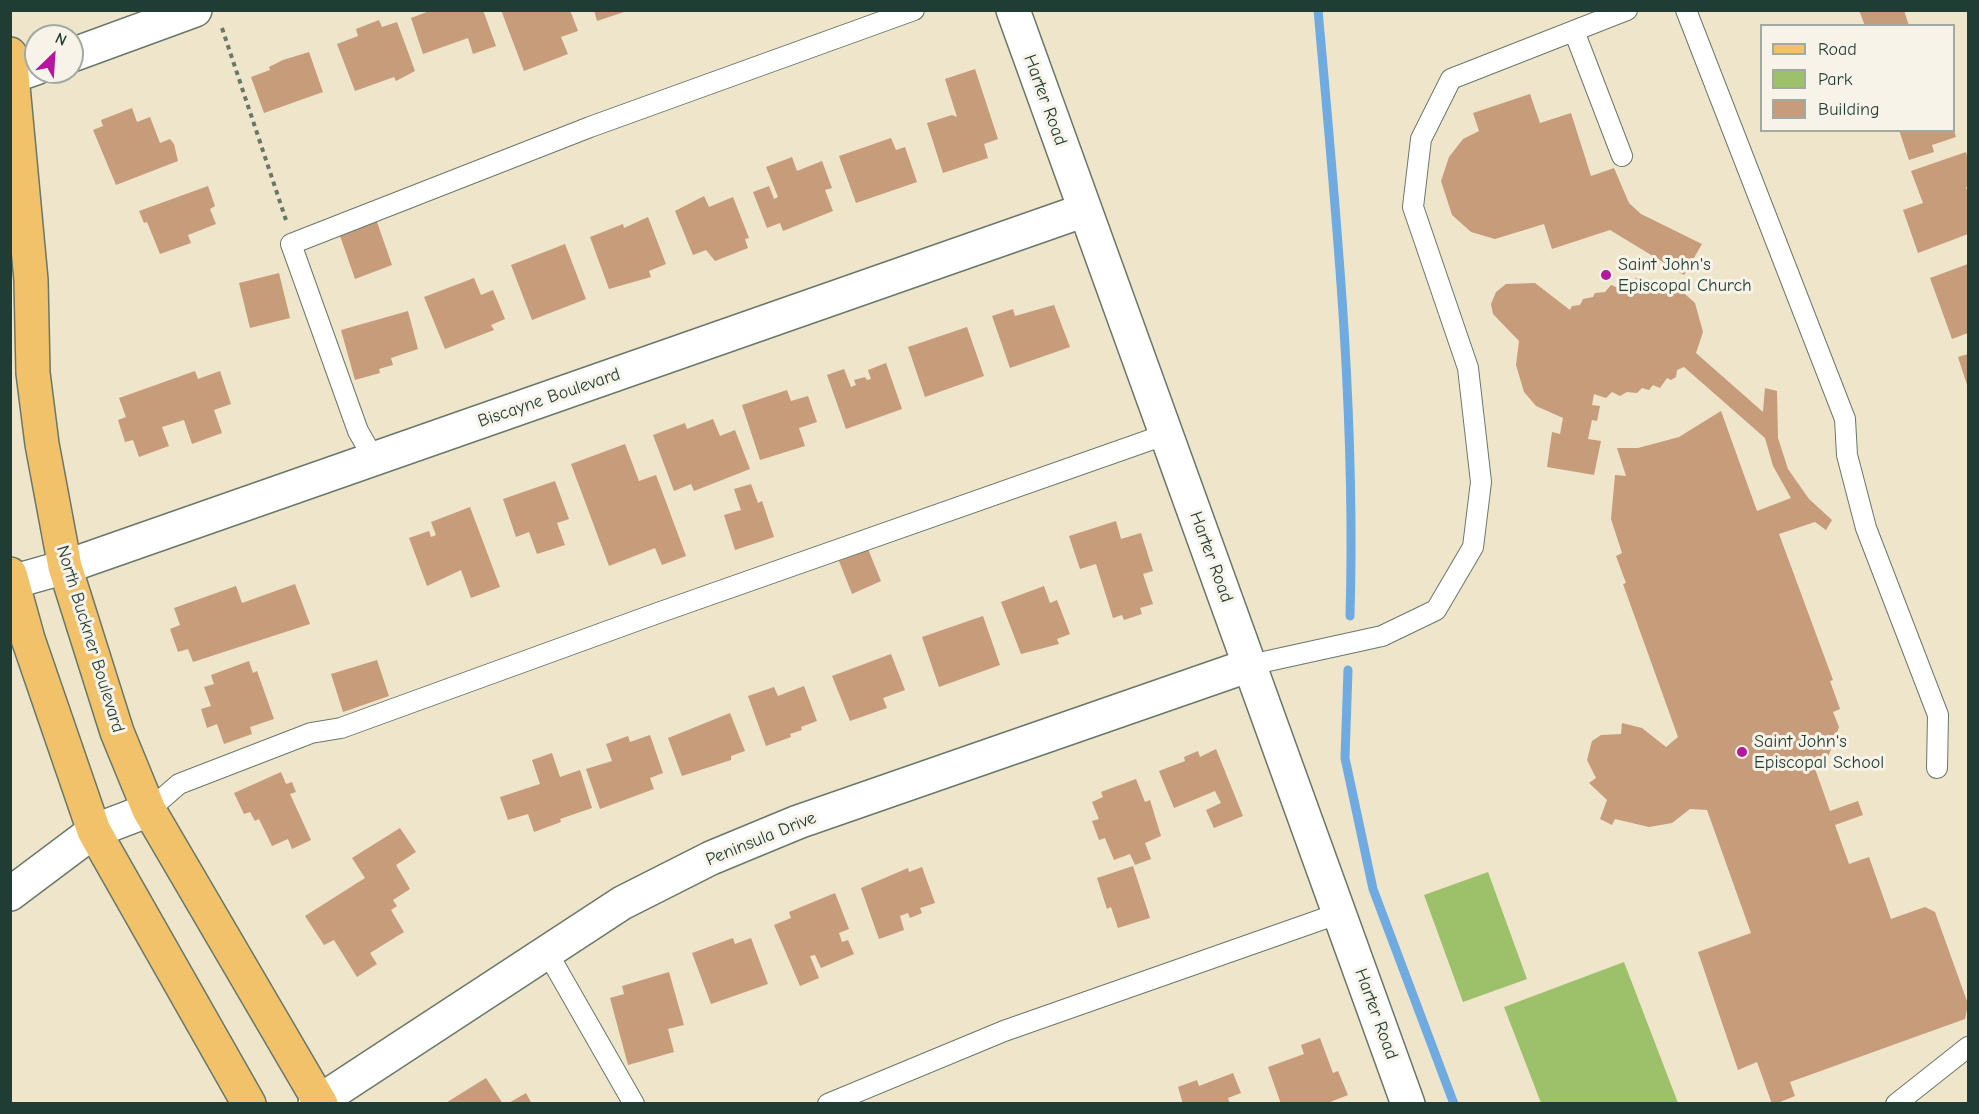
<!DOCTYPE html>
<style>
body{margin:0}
#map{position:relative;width:1979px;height:1114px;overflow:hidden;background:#efe5ca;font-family:"Comic Neue",sans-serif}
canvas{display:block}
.frame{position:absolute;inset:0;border:12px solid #1f3d34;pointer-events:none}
.legend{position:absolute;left:1760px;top:24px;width:195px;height:108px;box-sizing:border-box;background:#f7f3e8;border:2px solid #a1aaa0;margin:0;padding:8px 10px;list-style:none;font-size:18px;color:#1f3d34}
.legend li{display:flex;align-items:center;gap:12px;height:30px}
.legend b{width:30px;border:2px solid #a1aaa0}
.north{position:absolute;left:24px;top:24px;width:60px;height:60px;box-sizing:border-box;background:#f7f3e8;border:2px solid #a1aaa0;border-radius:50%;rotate:25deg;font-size:16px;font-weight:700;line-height:24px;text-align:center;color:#1f3d34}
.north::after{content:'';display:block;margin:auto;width:21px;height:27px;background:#b5179e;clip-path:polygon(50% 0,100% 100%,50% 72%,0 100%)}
</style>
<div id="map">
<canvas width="1979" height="1114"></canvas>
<div class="frame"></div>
<ul class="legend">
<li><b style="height:8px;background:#f2c26a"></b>Road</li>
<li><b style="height:16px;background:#9dc16b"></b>Park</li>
<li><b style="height:16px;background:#c69c7a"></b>Building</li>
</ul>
<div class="north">N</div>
</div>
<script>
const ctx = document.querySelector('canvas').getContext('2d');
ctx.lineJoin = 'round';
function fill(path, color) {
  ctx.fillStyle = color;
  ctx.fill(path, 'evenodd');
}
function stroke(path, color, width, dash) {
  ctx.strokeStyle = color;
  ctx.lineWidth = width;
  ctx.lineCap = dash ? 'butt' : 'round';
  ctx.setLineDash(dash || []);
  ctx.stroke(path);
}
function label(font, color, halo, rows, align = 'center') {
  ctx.font = font + ' "Comic Neue",sans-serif';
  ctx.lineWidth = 6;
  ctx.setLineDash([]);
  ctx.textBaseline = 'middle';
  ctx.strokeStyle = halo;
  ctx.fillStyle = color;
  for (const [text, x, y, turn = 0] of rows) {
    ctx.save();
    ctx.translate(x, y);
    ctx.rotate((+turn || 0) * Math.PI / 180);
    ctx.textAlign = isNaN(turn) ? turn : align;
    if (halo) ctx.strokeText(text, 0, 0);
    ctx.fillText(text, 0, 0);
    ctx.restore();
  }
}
const green = new Path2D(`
 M1488,872l39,107 -64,23 -39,-107z
 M1624,962l54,141h-137l-37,-96z`);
const stream = new Path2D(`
 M1318,10c18,202 38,404 32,606
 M1348,670l-3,88 28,131 81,215`);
const building = new Path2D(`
 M432,10h51l13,36 -23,8 -5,-16 -45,16 -12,-36z
 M501,10h69l8,21 -17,6 7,17 -44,17z
 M594,10h33v1l-30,10z
 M1859,10h45l5,16h-44z
 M379,20l3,7 15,-5 18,49 -19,10 -2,-4 -39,14 -18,-47 21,-8 -2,-7z
 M309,52l14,40 -59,21 -13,-36 19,-7 -1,-3 14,-7z
 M975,69l23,70 -14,5 4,14 -45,15 -16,-50 25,-8 5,2 -12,-38z
 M1530,94l10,29 31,-10 20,63 23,-8 15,35 12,11 61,30 -18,31 -74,-45 -58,19 -8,-25 -49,15 -24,-7 -19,-17 -11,-34 8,-24 14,-18 16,-8 -6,-18z
 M132,108l5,14 13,-5 10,26 10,-4 4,5 4,17 -62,24 -23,-55 10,-4 -2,-6z
 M1899,130h55l2,7 -24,8 2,7 -25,8z
 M891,138l5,12 9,-3 12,35 -61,21 -17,-47z
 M1966,152l2,8v26l-2,1 2,7v40l-50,19 -15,-43 20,-7 -12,-32z
 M792,157l5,14 25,-10 10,27 -7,2 8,21 -50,20 -3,-8 -13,5 -14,-36 16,-6 5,13 4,-2 -12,-30z
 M208,186l7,20 -5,3 6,15 -28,11 3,8 -31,11 -13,-32 -3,1 -5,-12z
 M704,196l5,11 24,-10 16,41 -4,1 3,9 -33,13 -9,-11 -13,5 -18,-44z
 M648,217l18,47 -17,7 2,6 -42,12 -19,-52 33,-13 1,4z
 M376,219l16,46 -37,14 -16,-46z
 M565,244l21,55 -54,21 -21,-55z
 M1968,264v69l-16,6 -22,-61z
 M279,273l11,45 -40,10 -11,-45z
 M474,278l7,17 12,-5 12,29 -14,6 3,5 -49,19 -21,-52z
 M1636,278l8,1 4,5 29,3 18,16 8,29 -7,21 67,59 2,-24 12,3 1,47 10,31 21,30 23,21 -6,10 -11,-8 -36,12 54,146 -3,1 10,28 -7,3 6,15 -12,33 -14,3 17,48 28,-10 5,14 -28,10 14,39 20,-7 22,62 34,-12 10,5 33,92 -3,15 -175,63 5,14 -20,8h-3l-15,-42 -19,8 -40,-118 53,-19 -44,-123 -17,-1 -18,14 -23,4 -34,-8 -3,6 -12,-6 7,-19 -18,-17 7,-5 -9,-18 5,-19 9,-6 20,-1 1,-11 20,5 24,19 12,-10 -55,-153 3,-1 -10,-27 6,-3 -11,-34 4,-44 11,1 -9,-28h21l41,-11 42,-26 36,100 34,-13 -18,-32 -8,-28 -81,-71 -7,3 -1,7 -5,3 -4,-2 -7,10 -7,-3 -4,5 -7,-2 -5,5 -10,-1 -7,4 -8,-4 -6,6 -12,-4 -2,11 8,1 -3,15 -5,-1 -4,19 13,2 -7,34 -47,-8 5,-35 8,2 3,-16 -27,-12 -12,-14 -8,-27 3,-24 -26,-27 -2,-10 5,-12 10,-8 29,-1 35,27 2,-4 8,-1 3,-6 10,-2 2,-4 10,-1 6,-7 7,3 3,-5 10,1z
 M1054,305l16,42 -60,21 -18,-52 21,-7 2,7z
 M408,311l10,38 -27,9 2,7 -14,4 1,4 -25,7 -14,-50z
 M967,327l17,49 -59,21 -17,-50z
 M1968,354v34l-10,-31z
 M886,363l16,46 -56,20 -19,-54 17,-6 7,18 5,-2 -2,-5 11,-3 2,3 4,-1 -3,-9z
 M195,371l3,8 22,-8 11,33 -17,6 8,23 -30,11 -8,-24 -22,7 7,19 -30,11 -6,-17 -8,2 -7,-22 8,-3 -7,-19z
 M787,390l4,11 17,-5 9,26 -18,6 6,18 -45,14 -18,-55z
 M713,419l7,17 15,-6 15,39 -56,22 -3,-7 -17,7 -21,-56 32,-12 2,6z
 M625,444l14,37 17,-6 30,81 -24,9 -7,-17 -46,18 -38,-102z
 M555,481l14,38 -12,4 8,22 -28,9 -8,-22 -13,5 -13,-38z
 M751,484l7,19 4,-2 12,36 -39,13 -11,-35 17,-5 -7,-21z
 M470,507l30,80 -29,11 -10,-28 -34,16 -18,-48 20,-7 2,6 5,-2 -5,-13z
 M1116,521l5,18 20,-6 12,38 -10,3 10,30 -13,4 2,6 -18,6 -2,-5 -9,3 -17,-54 -16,5 -11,-33z
 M868,549l13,32 -29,13 -13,-33z
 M295,584l15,40 -117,38 -5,-13 -10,3 -8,-23 10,-4 -6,-17 62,-22 6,17z
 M1044,586l6,17 7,-3 13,34 -13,5 2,5 -38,10 -20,-52z
 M983,616l17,49 -61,22 -17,-50z
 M891,654l14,36 -22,8 4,10 -37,13 -18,-45z
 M377,660l12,36 -46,16 -12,-38z
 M249,661l4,12 4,-2 17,48 -24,8 2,7 -28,10 -7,-20 -10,4 -6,-19 10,-3 -7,-19 10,-3 -3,-9z
 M804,686l13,35 -16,6 1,3 -12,4 1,3 -25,9 -18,-50 26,-9 4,9z
 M730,713l15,38 -14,5v4l-49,16 -14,-38z
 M650,735l13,38 -13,5 4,11 -54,20 -14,-40 26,-8 -6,-17 22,-8 2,6z
 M1216,749l27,67 -29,12 -8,-18 15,-7 -6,-12 -41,17 -15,-37 26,-10 -1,-4 14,-6 2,6z
 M552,753l8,24 20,-7 12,38 -32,11 1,3 -27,10 -6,-18 -20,6 -8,-23 40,-13 -8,-24z
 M281,772l5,12 6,-2 4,10 -6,2 21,46 -19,9 -4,-10 -16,7 -13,-27 -4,2 -5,-9 -6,2 -10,-21z
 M1136,779l9,23 5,-2 11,36 -16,7 6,16 -16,6 -5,-11 -16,6 -9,-22 -6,2 -7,-19 7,-2 -7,-17 11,-5 -2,-5z
 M400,828l16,24 -20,13 14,24 -17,11 4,6 -6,4 13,22 -34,21 7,11 -20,13 -23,-37 -10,5 -19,-29 60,-38 -13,-20z
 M1133,866l17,52 -32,10 -7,-21 -4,2 -10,-31z
 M922,867l13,36 -15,5 2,5 -12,5 -2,-5 -8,3 4,14 -25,9 -18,-51 47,-20 1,4z
 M835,893l14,36 -10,4 3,9 6,-2 6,14 -33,14 -6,-13 -5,1 9,22 -19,8 -26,-61 17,-7 -2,-6z
 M733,938l2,6 16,-6 17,46 -57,20 -19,-51z
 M669,972l15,53 -16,4 6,23 -46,13 -18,-67 14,-4 -2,-8z
 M1320,1038l13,35 5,-2 10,24 -23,9h-44l-13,-37 36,-13 -3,-9z
 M1233,1073l8,20 -13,5 2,6h-47l-5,-17 19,-7 2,6z
 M486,1078l17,26h-59z
 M526,1093l6,11h-25z`);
const path = new Path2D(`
 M222,28l64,192`);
const lane = new Path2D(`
 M1686,10l159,409 2,36 19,73 72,187 -1,53
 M1574,31l48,125
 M374,459l-16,-28 -67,-187 299,-117 324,-117
 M1250,665l132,-29 54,-26 37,-63 8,-65 -13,-114 -55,-161 8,-68 30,-60 176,-69
 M149,810l30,-26 132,-51 30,-5 314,-114 512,-180
 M547,952l87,152
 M828,1104l176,-73 336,-118
 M1896,1104l72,-57`);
const street = new Path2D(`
 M1013,10l395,1094
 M72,55l123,-45
 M10,77l26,-9
 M12,582l53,-15 1020,-357
 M10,894l84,-63 55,-21
 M315,1104l307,-201 89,-45 87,-36 452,-157`);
const primary = new Path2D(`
 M10,54l21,226 2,93 9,71 23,123 52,165 32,78 172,294
 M10,574l18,65 66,192 155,273`);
const markers = [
 [1606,275,6,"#b5179e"],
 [1742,752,6,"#b5179e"]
];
const streetNames = [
 ["Harter Road",1045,100,70],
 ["Biscayne Boulevard",549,398,-19],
 ["Harter Road",1211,557,70],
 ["North Buckner Boulevard",90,639,73],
 ["Peninsula Drive",761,839,-22],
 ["Harter Road",1376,1014,70]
];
const poiNames = [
 ["Saint John's",1618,265],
 ["Episcopal Church",1618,286],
 ["Saint John's",1754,742],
 ["Episcopal School",1754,763]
];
fill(green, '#9dc16b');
stroke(stream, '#6fabe0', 9);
fill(building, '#c69c7a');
stroke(lane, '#687868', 22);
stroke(street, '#687868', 36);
stroke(primary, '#687868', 36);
stroke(path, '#687868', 4, [4.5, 4.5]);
stroke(lane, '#fff', 20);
stroke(street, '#fff', 33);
stroke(primary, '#f2c26a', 33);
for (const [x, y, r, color] of markers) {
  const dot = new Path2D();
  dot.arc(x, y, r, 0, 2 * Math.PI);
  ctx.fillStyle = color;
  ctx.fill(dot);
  stroke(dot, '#f7f3e8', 2);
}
label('18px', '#1f3d34', '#f7f3e8', streetNames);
label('18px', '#1f3d34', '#f7f3e8', poiNames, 'left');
</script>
